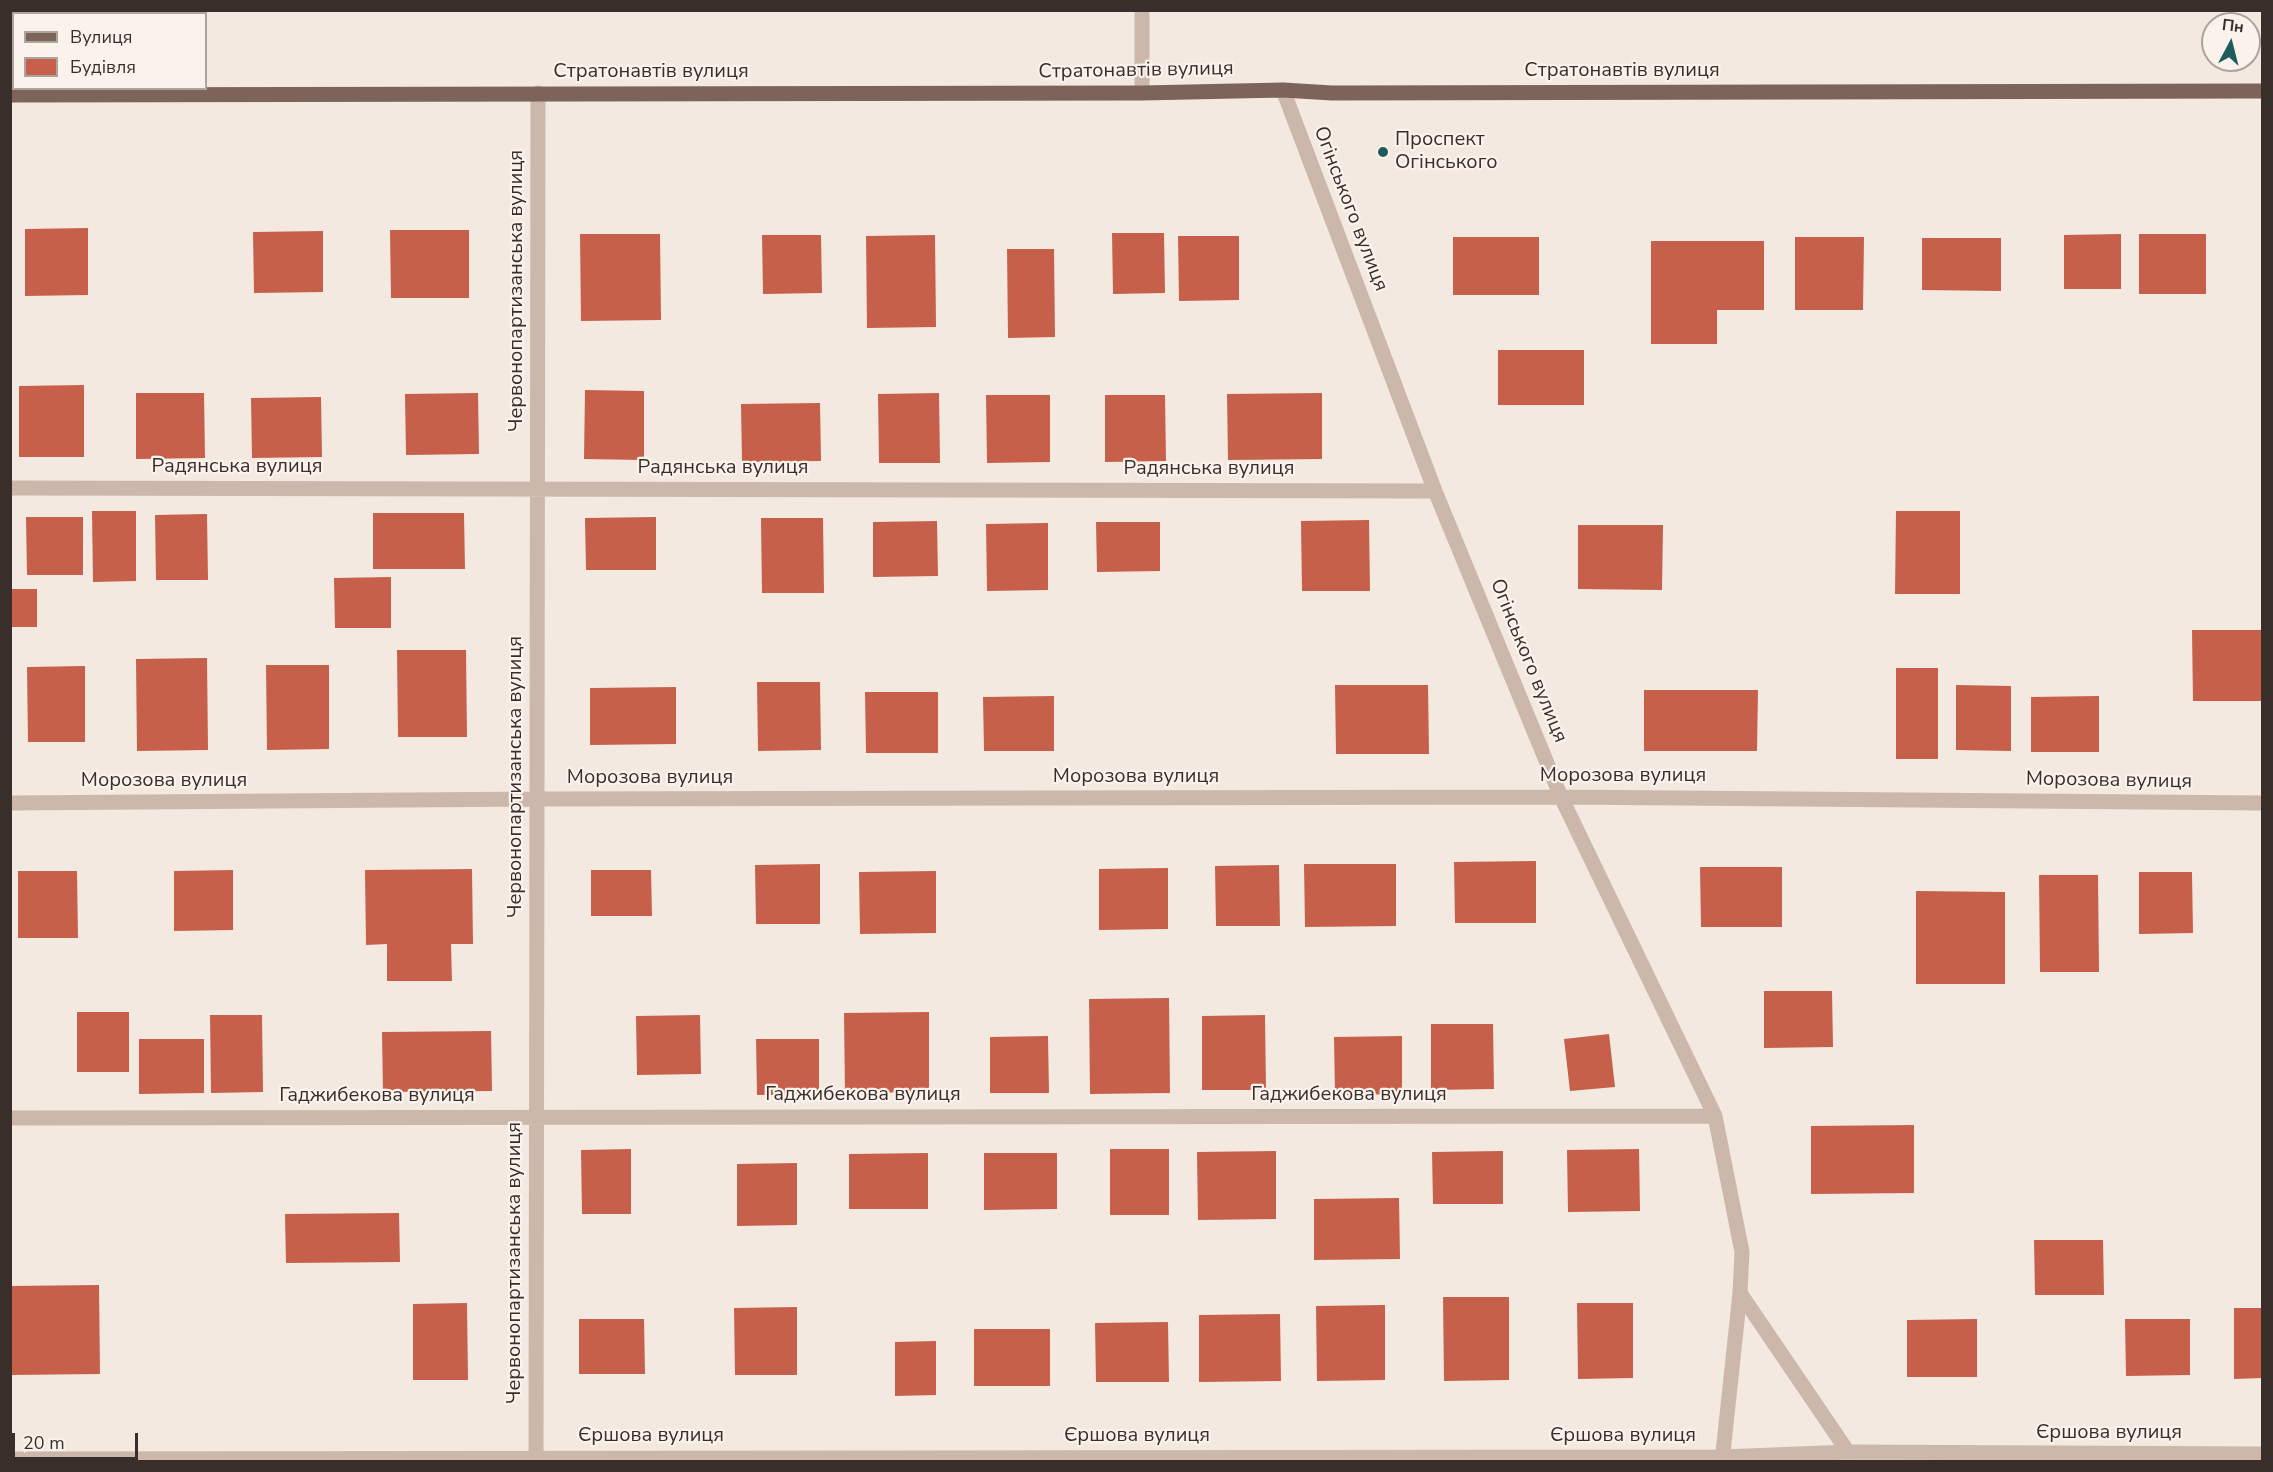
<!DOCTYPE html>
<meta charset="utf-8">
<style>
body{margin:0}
#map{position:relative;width:2273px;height:1472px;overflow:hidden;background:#f3e9e0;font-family:"Nunito Sans",sans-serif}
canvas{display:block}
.frame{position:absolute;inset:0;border:12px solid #3a2e2a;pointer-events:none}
.legend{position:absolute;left:12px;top:12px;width:195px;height:78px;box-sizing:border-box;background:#faf3ec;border:2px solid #ada49e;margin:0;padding:8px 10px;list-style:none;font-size:18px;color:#3a2e2a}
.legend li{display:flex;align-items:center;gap:12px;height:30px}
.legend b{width:30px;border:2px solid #ada49e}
.north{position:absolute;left:2201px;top:12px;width:60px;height:60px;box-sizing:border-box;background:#faf3ec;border:2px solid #ada49e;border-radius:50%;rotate:7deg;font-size:16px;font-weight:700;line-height:24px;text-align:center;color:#3a2e2a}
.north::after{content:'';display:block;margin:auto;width:21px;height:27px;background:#1f5c5c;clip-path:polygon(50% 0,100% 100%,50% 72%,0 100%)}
.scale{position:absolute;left:12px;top:1433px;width:126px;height:27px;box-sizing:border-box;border:3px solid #3a2e2a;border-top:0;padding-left:8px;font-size:18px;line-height:21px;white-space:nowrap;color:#3a2e2a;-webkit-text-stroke:4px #faf3ec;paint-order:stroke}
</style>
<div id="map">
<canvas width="2273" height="1472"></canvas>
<div class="frame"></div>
<ul class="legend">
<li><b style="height:8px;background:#7c645b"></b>Вулиця</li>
<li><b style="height:16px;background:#c6604a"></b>Будівля</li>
</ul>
<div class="north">Пн</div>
<div class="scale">20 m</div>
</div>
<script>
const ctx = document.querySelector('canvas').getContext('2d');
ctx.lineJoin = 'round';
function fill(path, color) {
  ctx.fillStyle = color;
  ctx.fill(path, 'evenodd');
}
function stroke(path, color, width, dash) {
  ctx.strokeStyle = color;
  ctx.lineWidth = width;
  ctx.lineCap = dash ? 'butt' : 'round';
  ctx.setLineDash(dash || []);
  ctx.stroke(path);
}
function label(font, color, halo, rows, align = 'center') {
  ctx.font = font + ' "Nunito Sans",sans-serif';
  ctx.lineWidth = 4.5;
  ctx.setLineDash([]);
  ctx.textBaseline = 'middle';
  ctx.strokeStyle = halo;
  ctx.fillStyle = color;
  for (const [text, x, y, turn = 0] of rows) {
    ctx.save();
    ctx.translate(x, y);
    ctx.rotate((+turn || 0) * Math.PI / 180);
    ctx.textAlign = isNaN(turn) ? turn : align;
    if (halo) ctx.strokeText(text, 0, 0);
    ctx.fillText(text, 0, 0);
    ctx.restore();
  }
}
const building = new Path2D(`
 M88,228v67l-63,1v-67z
 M390,230h79v68h-78z
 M323,231v61l-69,1 -1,-61z
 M1112,233h52l1,60 -52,1z
 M580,234h80l1,86 -80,1z
 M2121,234v55h-57v-54z
 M2139,234h67v60h-67z
 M762,235h59l1,58 -59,1z
 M935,235l1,92 -69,1 -1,-92z
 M1178,236h61v64l-60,1z
 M1453,237h86v58h-86z
 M1795,237h69l-1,73h-68z
 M1922,238h79v53l-79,-1z
 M1651,241h113v69h-47v34h-66z
 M1007,249h47l1,88 -47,1z
 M1498,350h86v55h-86z
 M84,385v72h-65v-71z
 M585,390l59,1v69l-60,-1z
 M136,393h68l1,65 -69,1z
 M478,393l1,61 -73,1 -1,-61z
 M939,393l1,70h-61l-1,-69z
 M1322,393v66l-94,1 -1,-66z
 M986,395h64v67l-63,1z
 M1105,395h60l1,66 -61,1z
 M321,397l1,60 -70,1 -1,-60z
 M820,403l1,58 -79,1 -1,-58z
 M92,511h44v70l-43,1z
 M1896,511h64v83h-65z
 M373,513h91l1,56h-92z
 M207,514l1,66h-52l-1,-65z
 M26,517h57v58h-56z
 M656,517v53h-70l-1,-52z
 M761,518h62l1,75h-62z
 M1369,520l1,71h-68l-1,-70z
 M937,521l1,55 -65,1v-55z
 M1096,522h64v49l-63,1z
 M1048,523v67l-61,1 -1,-67z
 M1578,525h85l-1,65 -84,-1z
 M391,577v51h-56l-1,-50z
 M10,589h27v38h-27z
 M2192,630h70v71h-69z
 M397,650h69l1,87h-69z
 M207,658l1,92 -71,1 -1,-92z
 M266,665h63v84l-62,1z
 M85,666v76h-57l-1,-75z
 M1896,668h42v91h-42z
 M757,682h63l1,68 -63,1z
 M1335,685h93l1,69h-93z
 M1956,685l55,1v65l-55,-1z
 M676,687v57l-86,1v-57z
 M1644,690h114l-1,61h-113z
 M865,692h73v61h-72z
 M1054,696v55h-70l-1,-54z
 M2099,696v56h-68v-55z
 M1536,861v62h-81l-1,-61z
 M820,864v60h-64l-1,-59z
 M1304,864h92v62l-91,1z
 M1279,865l1,61h-64l-1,-60z
 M1700,867h82v60h-81z
 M1168,868v61l-69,1v-61z
 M472,869l1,75h-22l1,37h-65v-37l-21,1 -1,-75z
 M233,870v60l-59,1v-60z
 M591,870h60l1,46h-61z
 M18,871h59l1,67h-60z
 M936,871v62l-76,1 -1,-62z
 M2139,872h53l1,61 -54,1z
 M2039,875h59l1,97h-59z
 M1916,891l89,1v92h-89z
 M1764,991h68l1,56 -69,1z
 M1169,998l1,95 -80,1 -1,-95z
 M77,1012h52v60h-52z
 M929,1012v80l-84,1 -1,-80z
 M210,1015h52l1,77 -52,1z
 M700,1015l1,59 -64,1 -1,-59z
 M1265,1015l1,75h-64v-74z
 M1431,1024h62l1,65 -63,1z
 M491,1031l1,60 -109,1 -1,-60z
 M1609,1034l6,53 -45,4 -6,-52z
 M1048,1036l1,57h-59v-56z
 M1402,1036v58l-67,1 -1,-58z
 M139,1039h65v54l-65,1z
 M756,1039h63v55l-62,1z
 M1914,1125v68l-103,1v-68z
 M631,1149v65h-49l-1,-64z
 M1110,1149h59v66h-59z
 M1639,1149l1,62 -72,1 -1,-62z
 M1276,1151v68l-78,1 -1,-68z
 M1503,1151v53h-70l-1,-52z
 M928,1153v56h-79v-55z
 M984,1153h73v56l-73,1z
 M797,1163v62l-60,1v-62z
 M1399,1198l1,61 -86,1v-61z
 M399,1213l1,49 -114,1 -1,-49z
 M2034,1240h69l1,55h-69z
 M99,1285l1,89 -90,1v-89z
 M1443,1297h66v83l-65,1z
 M467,1303l1,77h-55v-76z
 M1577,1303h56v75l-55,1z
 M1385,1305v75l-68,1 -1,-75z
 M797,1307v68h-62l-1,-67z
 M2234,1308h28v70l-28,1z
 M1280,1314l1,67 -82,1v-67z
 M579,1319h65l1,55h-66z
 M1977,1319v58h-70v-57z
 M2125,1319h65v56l-64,1z
 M1168,1322l1,60h-73l-1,-59z
 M974,1329h76v57h-76z
 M936,1341v54l-41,1v-54z`);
const service = new Path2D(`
 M1740,1293l108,159`);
const minor = new Path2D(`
 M100,10v4
 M1283,90l152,401 126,306 154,319 27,136 -2,41 -18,169
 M1142,93v-83
 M10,488l1425,3
 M10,803l527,-4 1024,-2 701,6
 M10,1118l1705,-2
 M10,1459l1712,-2 126,-5 414,2
 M536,1462l2,-1369`);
const primary = new Path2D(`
 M10,95l1132,-2 141,-3 49,3 930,-2`);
const markers = [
 [1383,152,6,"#1f5c5c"]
];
const streetNames = [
 ["Стратонавтів вулиця",1136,71,-1],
 ["Стратонавтів вулиця",1622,71],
 ["Стратонавтів вулиця",651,72],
 ["Огінського вулиця",1350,209,69],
 ["Червонопартизанська вулиця",517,291,-90],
 ["Радянська вулиця",237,467],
 ["Радянська вулиця",723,468],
 ["Радянська вулиця",1209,469],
 ["Огінського вулиця",1528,661,68],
 ["Морозова вулиця",1623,776],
 ["Червонопартизанська вулиця",516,777,-90],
 ["Морозова вулиця",1136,777],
 ["Морозова вулиця",650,778],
 ["Морозова вулиця",164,781],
 ["Морозова вулиця",2109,781,1],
 ["Гаджибекова вулиця",863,1095],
 ["Гаджибекова вулиця",1349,1095],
 ["Гаджибекова вулиця",377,1096],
 ["Червонопартизанська вулиця",515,1263,-90],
 ["Єршова вулиця",2109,1433],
 ["Єршова вулиця",651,1436],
 ["Єршова вулиця",1137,1436],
 ["Єршова вулиця",1623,1436]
];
const poiNames = [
 ["Проспект",1395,140],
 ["Огінського",1395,163]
];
fill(building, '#c6604a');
stroke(service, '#ccb8ab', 15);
stroke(minor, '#ccb8ab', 15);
stroke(primary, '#7c645b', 15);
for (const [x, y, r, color] of markers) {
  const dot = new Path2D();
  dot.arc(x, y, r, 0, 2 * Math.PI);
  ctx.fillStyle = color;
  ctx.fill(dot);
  stroke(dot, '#faf3ec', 2);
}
label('20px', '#3a2e2a', '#faf3ec', streetNames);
label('20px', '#3a2e2a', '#faf3ec', poiNames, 'left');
</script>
